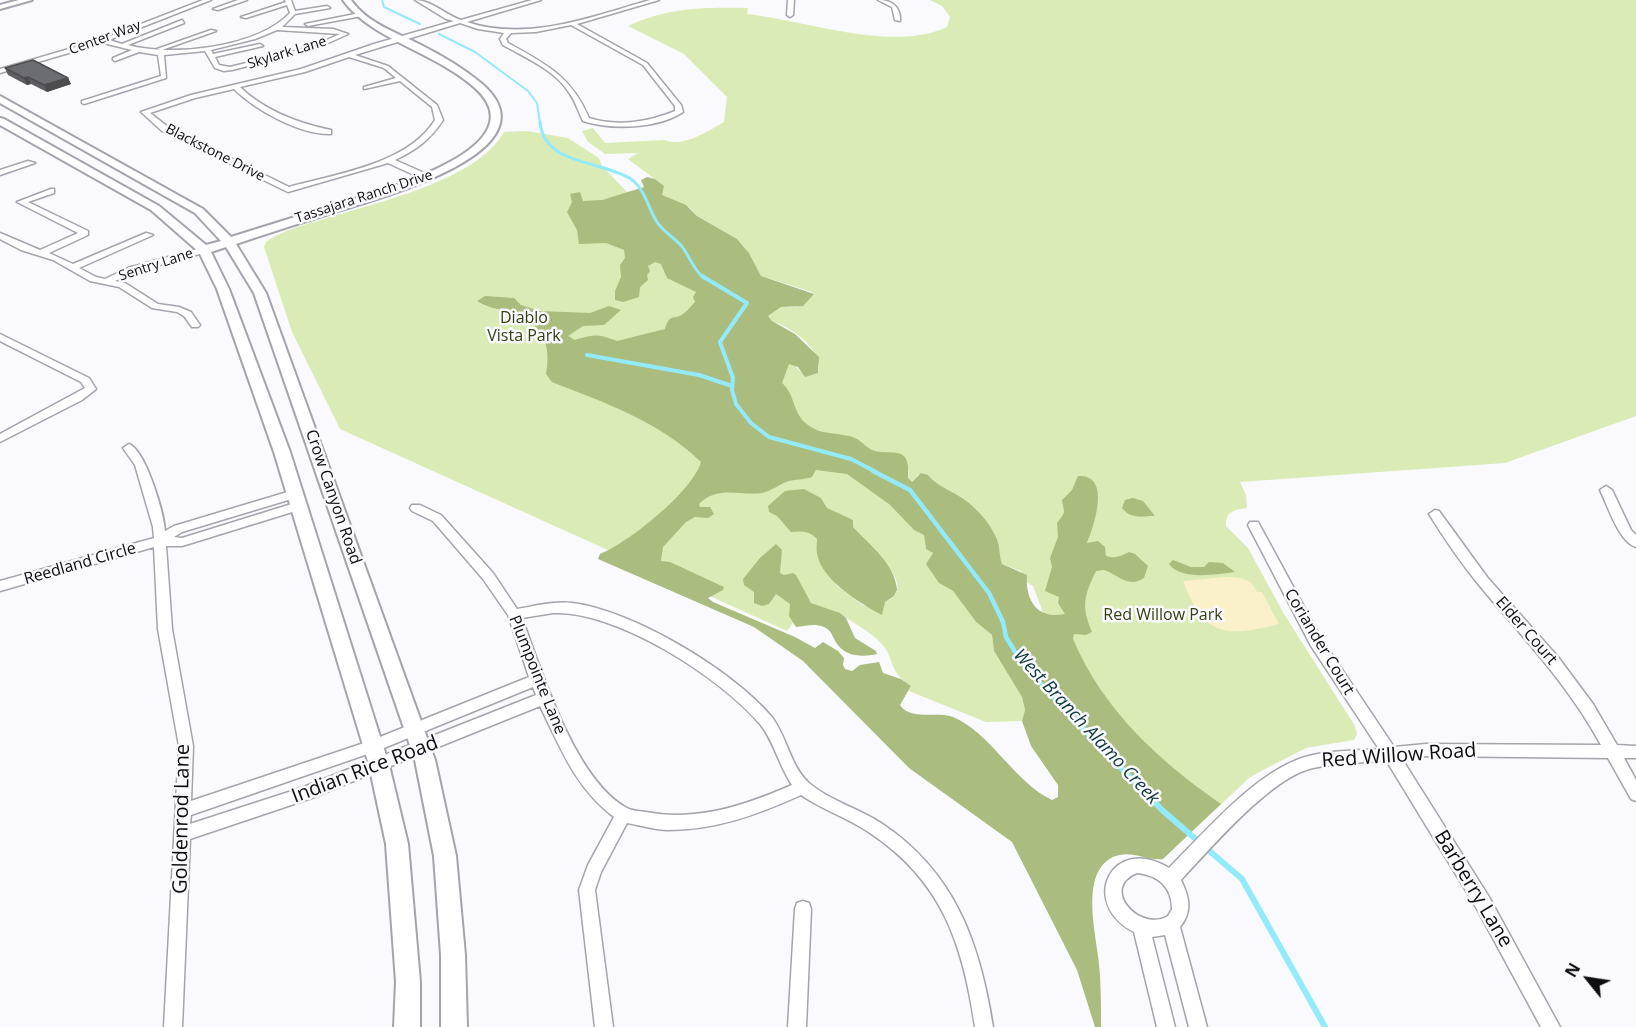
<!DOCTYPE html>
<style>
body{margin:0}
#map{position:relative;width:1636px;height:1027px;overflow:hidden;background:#f9f9fe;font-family:"Open Sans",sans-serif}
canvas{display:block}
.north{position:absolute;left:1558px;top:949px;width:60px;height:60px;-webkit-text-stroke:4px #f9f9fe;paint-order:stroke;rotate:300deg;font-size:16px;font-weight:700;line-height:24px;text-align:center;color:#0e0e11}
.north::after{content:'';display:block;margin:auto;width:21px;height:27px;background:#0e0e11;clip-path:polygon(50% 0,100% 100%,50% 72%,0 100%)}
</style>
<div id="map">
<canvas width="1636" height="1027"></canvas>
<div class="north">N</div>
</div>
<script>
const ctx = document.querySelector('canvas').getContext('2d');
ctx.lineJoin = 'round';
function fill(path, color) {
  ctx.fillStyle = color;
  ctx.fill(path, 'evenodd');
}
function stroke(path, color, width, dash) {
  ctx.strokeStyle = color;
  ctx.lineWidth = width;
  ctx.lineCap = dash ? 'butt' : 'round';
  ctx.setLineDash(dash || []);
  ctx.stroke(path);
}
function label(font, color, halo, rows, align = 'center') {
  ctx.font = font + ' "Open Sans",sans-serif';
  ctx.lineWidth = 5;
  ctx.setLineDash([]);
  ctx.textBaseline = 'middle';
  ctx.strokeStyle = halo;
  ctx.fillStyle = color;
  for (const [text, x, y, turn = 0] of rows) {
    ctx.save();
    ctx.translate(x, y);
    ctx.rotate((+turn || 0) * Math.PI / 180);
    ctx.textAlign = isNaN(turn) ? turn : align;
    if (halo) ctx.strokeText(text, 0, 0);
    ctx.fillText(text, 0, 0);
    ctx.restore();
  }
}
const green = new Path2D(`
 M930,0h706v416l-131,47 -265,19 6,13 1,13c-12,2 -22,3 -21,18l22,22 36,66 71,112 2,8 -3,6 -48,8 -43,22 -14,8 -36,34 -151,-149 -29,-77 -7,-4 -5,-11 -19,-7c-3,-9 -2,-20 -6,-27 -8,-17 -22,-31 -37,-41 -11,-7 -23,-11 -31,-21h-10l-6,7 -4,-4 1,-9 -20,35 25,26 10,5 2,14 7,3 -4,9 10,22 14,8 23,31 16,13 2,16 28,46 3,13 -3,11 -36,1 -77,-31 2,-5c-25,-16 -15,-29 -32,-45 -8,-8 -38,-28 -48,-31 -8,-3 -15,-3 -22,-9l-22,30 -447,-202 -48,-97 -28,-85 2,-5c15,-11 37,-17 55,-22 52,-17 155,-38 183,-88l23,-1 41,7 31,20 3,8 199,206 17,1c7,-19 -19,-39 -34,-47 -7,-4 -12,-3 -16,-10l13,-9h15l18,-13 -2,-2 -51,-16 -12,-23 -12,-14 -40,-23 -7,-8 -29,-13 3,-9 -36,-27 10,-6 -33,1 -17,-12 -6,-11 11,-3 12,15 59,-3c19,8 44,-9 60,-18l3,-25 -43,-43 -56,-28c40,-19 77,-19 120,-18l-1,6c58,6 146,39 200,13l3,-10 -8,-11zM858,534c11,9 50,45 37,61 -8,9 -20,9 -31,11l-28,-21z`);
const forest = new Path2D(`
 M647,177l8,2 9,7 -2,9 24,10 11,11 40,23 12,14 12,23 53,18 -11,12 -22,1 -13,9 4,5 23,13 24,23 -1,16 -13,4 -7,-10 -9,-3 -7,19c14,12 10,31 26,42 16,12 33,6 49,14 5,3 10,9 15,11 19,7 39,-8 36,28l4,4 9,-9 7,2c8,10 20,14 31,21 16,10 29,24 37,41 4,7 3,18 6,27l25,11c-2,26 11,45 38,39l-7,-11 1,-6 -14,-6 7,-24 -2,-9 8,-21 -1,-14c10,-13 7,-9 5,-23l10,-10 6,-14c34,-2 16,50 9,67l11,-2 7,6 1,9c11,3 14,0 23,-4l6,2 13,12 -4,12c-16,11 -27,-4 -40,-8l-8,1c-12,25 -15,35 -4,61l-6,3 -12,-1 -1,5c30,71 86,122 148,165l-58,55c-18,2 -32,-10 -50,-2 -37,18 -13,88 -13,119 1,17 1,34 1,51h-6l-18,-57 -65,-128 -103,-74 -106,-107 -49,-34 -156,-68 2,-5c28,-11 93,-63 101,-92 -42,-41 -96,-59 -149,-80l-6,-8c6,-32 -5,-52 -37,-62 -11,-3 -23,-5 -32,-11l8,-5 29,2 7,7 19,6 50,2 19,-7 12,4 -17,15 -21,1 -15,10 7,4c21,-6 22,-6 42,1l48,-12c5,-17 8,-8 18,-15 4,-3 8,-8 12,-12l-2,-5 3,-5 -29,-14 -6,-14 -6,-2 -7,4 2,5 -3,4 1,5 -8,7 -1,10 -16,5 -8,-2v-9l6,-14 -1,-12 5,-7 -1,-8 -18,-7 -27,1 -2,-14 -10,-18 5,-10 -2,-8 10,-2 3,9 19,-1 42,-13 -3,-7zM816,470l31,4 42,30 25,26 10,5 2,14 7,4 -7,11 13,19 14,8 23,31 16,13 2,16 28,46 3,13 -3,11 9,25 27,39v12l-6,3c-38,-18 -62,-68 -99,-83 -16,-6 -43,4 -53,-12l11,-19 -10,-7 -18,-6 -4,-11 -19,3 -8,6 -7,-2 -2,-4 1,-7 -6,-7 -15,-9 -8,6 -20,-11 -82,-35 -5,-4 15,-8 1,-3 -54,-25 -9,-1 2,-14 23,-25 9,-5 13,1 6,-4 -4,-7h-10l-1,-3c18,-19 41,-8 63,-11 9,-2 18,-9 27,-12 7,-2 15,-1 23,-4z
 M804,489l17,9 6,10 26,12v7c17,19 42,36 44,63l-3,6 -9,6 -3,13c-21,-11 -62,-36 -65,-62 -1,-5 0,-10 0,-14 -7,-8 -16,-8 -26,-7l-14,-16 -8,-4 -1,-6 17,-15z
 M1133,498l10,3 12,15c-13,0 -23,4 -33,-8l3,-8z
 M776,544l6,6 -2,23 4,2 9,-2 3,2 15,28 29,10 6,5 9,20 21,13 1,3c-14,3 -30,3 -39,-9 -6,-7 -5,-14 -14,-18 -10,-4 -18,-1 -28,0l-7,-11 1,-12 -14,-10 -7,10 -7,2 -8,-3v-11l-10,-7 -1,-6 17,-21z
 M1173,560l18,7h13l5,-5 14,1 12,9c-18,2 -54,9 -66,-8z`);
const sand = new Path2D(`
 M1225,577c13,0 27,1 32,15h5l17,32c-54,14 -75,12 -96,-43z`);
const streamFar4 = new Path2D(`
 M382,0l2,7 36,17
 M439,34l36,18 53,39 9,12 3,20`);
const streamFar3 = new Path2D(`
 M540,122c4,44 62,38 91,57 14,10 17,29 26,43 7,11 19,16 26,26 8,11 10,21 21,30`);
const streamFar2 = new Path2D(`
 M702,276l45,27 -27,39 13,36 -1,12 4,14 15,19 18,14 82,22 25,13
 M587,355l112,20 33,11`);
const streamFar1 = new Path2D(`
 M873,471l37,19 79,103 14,29 3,15 16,26 50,55`);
const stream = new Path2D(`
 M1071,716l91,94 80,69 83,148`);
const street = new Path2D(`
 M203,0h8l-102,40 13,4 60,-24 2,3 -56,22c43,12 129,3 162,-32l-3,-8 -41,13 -5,-1 45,-15 -1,-2h6l4,11 32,-5 3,2 -35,6 -13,13 51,2 15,5 -33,15 -83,21 -8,1 -9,-3 -10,-17 -41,4 2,23 -82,26 -2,-1v-2l79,-25 -3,-21 -19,-3 -24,9 -2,-1v-2l19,-8 -29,-7 -103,30v-4l100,-29zM277,30l63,4 -29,13 -81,20 -11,-2 -4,-8 48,-11 -3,-2 -47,10 -2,-4 44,-11z
 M238,0h9l-29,10 -5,-1z
 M415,0c16,0 31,15 46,20l71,-20h9l-74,22c60,20 124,-5 183,-22h9l-82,24 70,39 34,42 2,7c-25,17 -72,18 -100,9 -5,-10 -8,-21 -15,-30 -15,-22 -42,-33 -65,-46l-3,-6 4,-6 -26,-4 -18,-6 -105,32 33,11 49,39 6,15c-13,20 -27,30 -48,40l36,16v4h-6l-37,-17 -100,29 -126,-61 -21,-19 50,-17 110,-26 73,-25 80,-23 -8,-2zM571,25l72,40 32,41v5c-26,11 -58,16 -86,7 -18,-42 -43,-54 -81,-75l-2,-4 5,-6 25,-1zM349,57l35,11 12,10 -32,9v2l36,-8 32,26 3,13c-27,44 -99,54 -146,67l-121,-60 -18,-14 45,-15 39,-9c21,21 66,46 97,45v-4c-33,-7 -66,-19 -91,-43l65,-15z
 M788,0h6l-1,15 -3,2 -3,-2z
 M878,0c14,0 23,7 22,21l-5,-1 -3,-13z
 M360,13l2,3 -54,10 -3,-2z
 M211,30l5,1 -54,19 -5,-1z
 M28,161l7,2 -35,12v-5z
 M51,189h3v4l-26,9 60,29v4l-39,18 24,11 73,-31 7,2 -74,33 17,9 9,2 23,-11 73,-20h6v4l-73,20 -19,9 10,2 33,21 21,3 12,5 9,13 -2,2h-6l-8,-11 -7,-4 -25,-4 -33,-21 -29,-6 -37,-21 -32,-10 -21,-11v-6l40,17 38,-17 -61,-31z
 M0,334l89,44 7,11 -14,11 -82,42v-8l85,-46 -4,-6 -81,-41z
 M129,444c17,7 35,69 36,87l9,-5 120,-36 6,4 -2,3 -116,35 -8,5 8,1 116,-36 6,4 -2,3 -120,37h-16l6,83 21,117 -2,55 179,-60 159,-64 -21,-62 -25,-36 -50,-58 -21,-10 -2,-3 2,-3h8l21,10 52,58 24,36c18,-3 36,-8 55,-6 60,7 160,67 199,113 16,20 19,50 38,67 21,18 49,25 72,40 74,49 99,120 112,204h-18c-12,-83 -33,-146 -105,-194 -22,-15 -47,-23 -69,-38 -42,19 -85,35 -133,35 -13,0 -28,-5 -41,-7l-26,49 -6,18 18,137h-18l-16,-137 9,-25 26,-48c-38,-28 -54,-70 -74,-111l-231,93 -119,40 -8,188h-18l15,-281 -21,-117 -4,-82 -154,44v-10l154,-43 -1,-11 -18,-62 -12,-17zM553,613c63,-3 167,64 207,111 14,17 19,42 32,61 -46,20 -95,37 -146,27 -7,-1 -15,-1 -21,-5 -51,-30 -83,-135 -103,-189zM533,687l3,8 -235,93 -111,36 1,-9 188,-65z
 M1606,486l6,4 19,40 5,5v12c-17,-5 -28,-41 -36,-57z
 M1435,510l4,1 48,66 71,80 35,47 24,41 19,1v12h-12l12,22v21l-5,-2 -23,-41 -182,-2 -24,3 87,138 71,130h-19l-64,-118 -91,-149c-23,3 -49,3 -73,8 -42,9 -102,80 -132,112 8,17 12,31 -1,47l27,100h-18l-24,-92 -13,2 23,90h-18l-23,-95c-56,-29 -22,-99 35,-64 36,-36 90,-100 140,-112 22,-6 47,-5 70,-7l-68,-103 -63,-121 2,-3h8l63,116 73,109 32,-3 175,1c-34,-62 -77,-106 -122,-160 -18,-22 -35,-47 -50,-71zM1137,873c21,2 35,14 35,36l-4,7c-28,17 -69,-28 -31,-43z
 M803,901l6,2 2,6 -5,118h-18l7,-118 2,-6z`);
const secondary = new Path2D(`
 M19,0h13l-32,9v-4z
 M343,0h8c16,23 44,32 68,44 22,11 44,24 62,39 81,69 -110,117 -149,130 -32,10 -64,20 -96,31l30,49 169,467 21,96 9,99 2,72h-26v-72l-7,-99 -19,-96 -161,-467 -28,-46 -15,5 18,37 61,163 99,313 19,79 12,138v45h-26l2,-45 -10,-138 -17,-79 -95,-313 -57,-163 -18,-37 -48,-42 -151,-85v-7l4,1 155,87 47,39 15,-4 -26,-28 -195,-110v-7l203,113 28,28c32,-10 64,-20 96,-30 35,-11 218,-56 148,-119 -38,-35 -105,-49 -132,-88z`);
const wall = new Path2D(`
 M5,68l63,10 3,6 -24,8 -16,-8 -4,1 -19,-10z`);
const shadedWall = new Path2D(`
 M28,77l3,7 -4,1 -3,-7z
 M68,78l3,6 -24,8 -3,-7z`);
const building = new Path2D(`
 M33,60l35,18 -24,7 -16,-8 -4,1 -19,-10z`);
const farStreetnames = [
 ["Center Way",105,38,-20],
 ["Skylark Lane",287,53,-17],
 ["Blackstone Drive",215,153,27],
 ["Tassajara Ranch Drive",364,197,-18],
 ["Sentry Lane",156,265,-18]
];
const parkNames = [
 ["Diablo",524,318],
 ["Vista Park",524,336],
 ["Red Willow Park",1163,615]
];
const streetNames = [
 ["Crow Canyon Road",333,497,71],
 ["Reedland Circle",80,564,-16],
 ["Elder Court",1526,631,49],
 ["Coriander Court",1319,642,59],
 ["Plumpointe Lane",537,675,68]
];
const waterNames = [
 ["West Branch Alamo Creek",1086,727,47]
];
const nearStreetnames = [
 ["Red Willow Road",1399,756,-4],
 ["Indian Rice Road",365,770,-21],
 ["Goldenrod Lane",182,819,-89],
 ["Barberry Lane",1473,889,59]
];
fill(green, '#dbebb5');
fill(forest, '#aabc7e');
fill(sand, '#faf0ca');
stroke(streamFar4, '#93eafb', 2);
stroke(streamFar3, '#93eafb', 3);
stroke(streamFar2, '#93eafb', 4);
stroke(streamFar1, '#93eafb', 4.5);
stroke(stream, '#93eafb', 6);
stroke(street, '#a4a4ac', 3);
stroke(secondary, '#a4a4ac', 4);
fill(street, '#fff');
fill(secondary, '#fff');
fill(wall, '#5d5d63');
fill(shadedWall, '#4c4c50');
fill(building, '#6c6c73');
stroke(building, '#4c4c50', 1.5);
label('14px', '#0e0e11', '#f9f9fe', farStreetnames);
label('16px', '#354011', '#f9f9fe', parkNames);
label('16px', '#0e0e11', '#f9f9fe', streetNames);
label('italic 18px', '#0c373e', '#f9f9fe', waterNames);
label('20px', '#0e0e11', '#f9f9fe', nearStreetnames);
</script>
